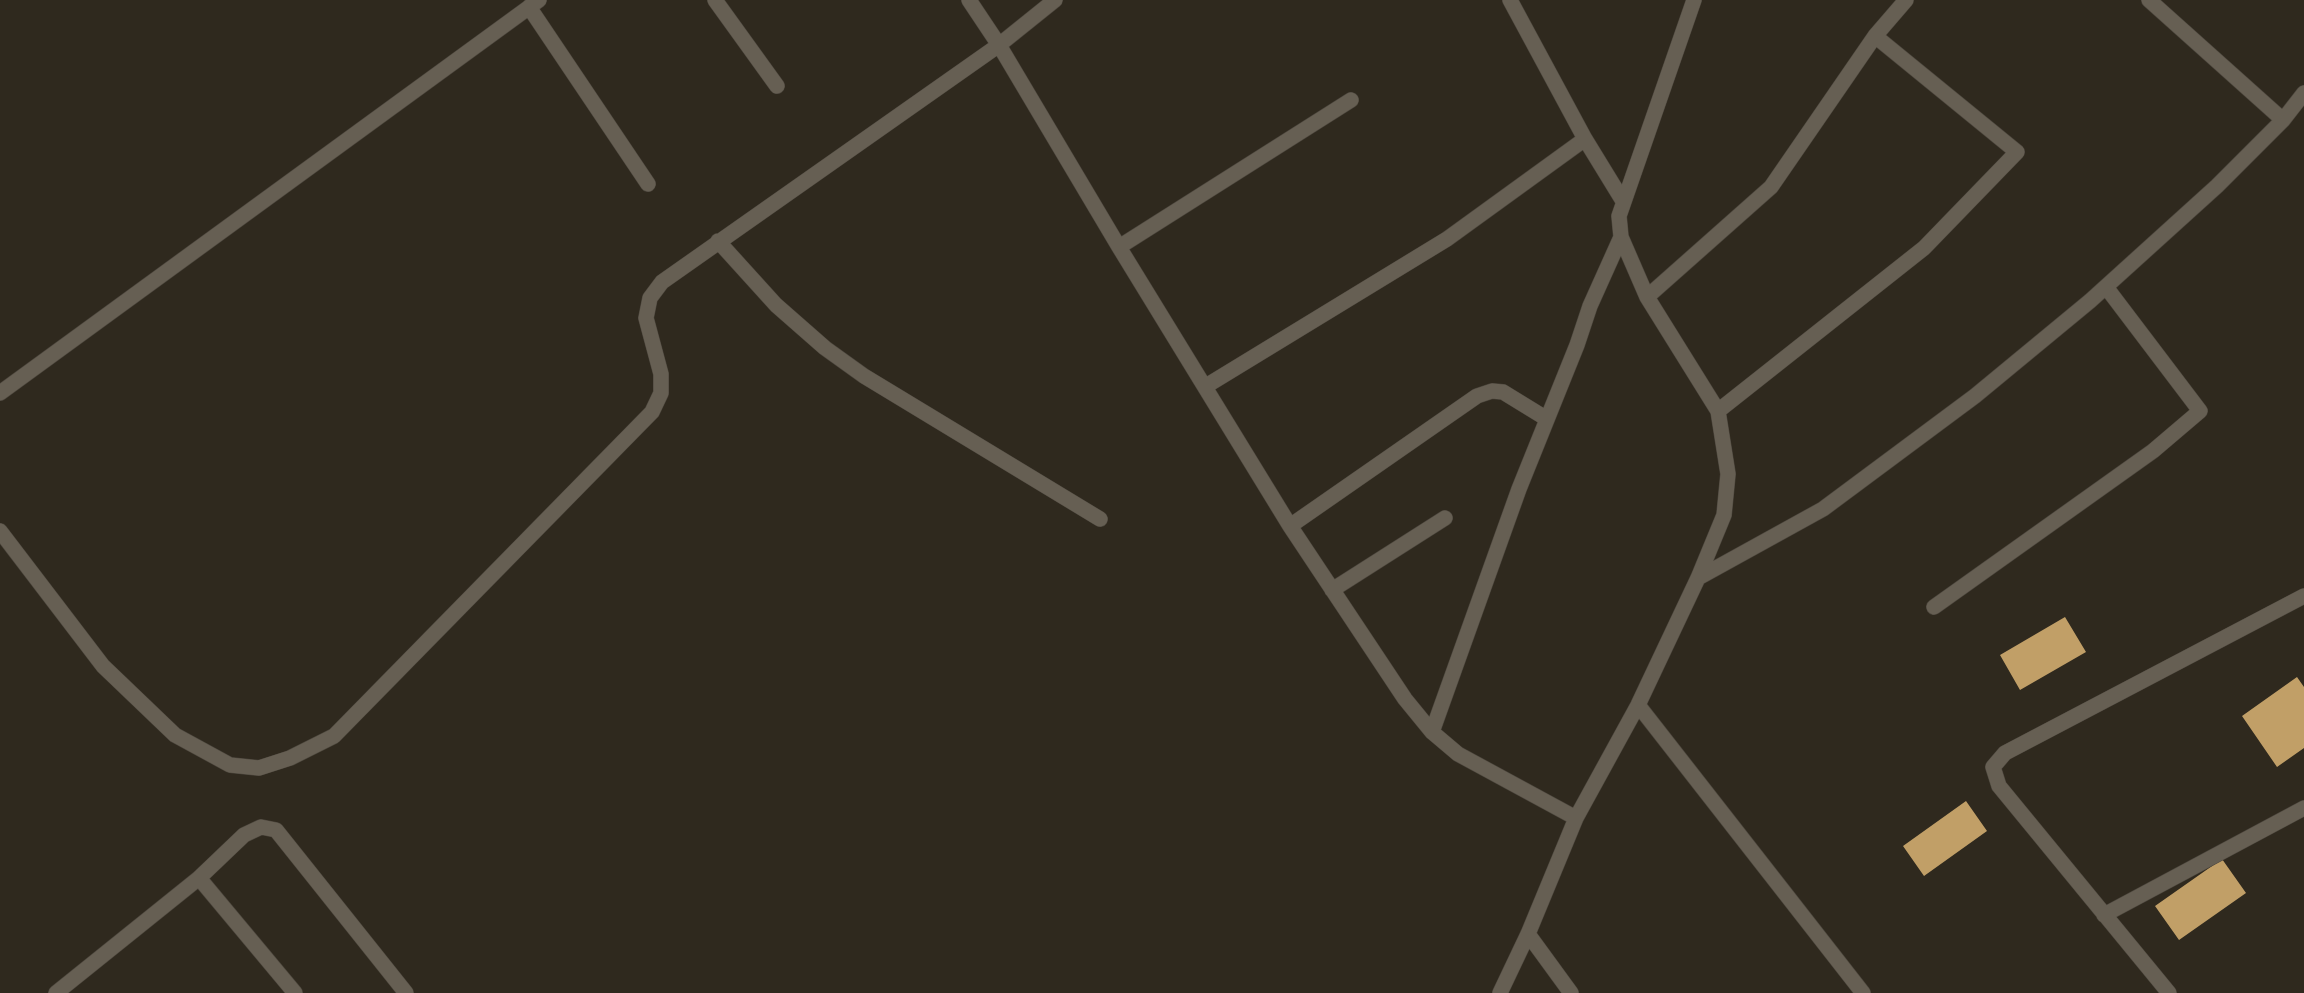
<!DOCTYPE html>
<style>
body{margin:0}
canvas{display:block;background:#2f291e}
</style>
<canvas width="2304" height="993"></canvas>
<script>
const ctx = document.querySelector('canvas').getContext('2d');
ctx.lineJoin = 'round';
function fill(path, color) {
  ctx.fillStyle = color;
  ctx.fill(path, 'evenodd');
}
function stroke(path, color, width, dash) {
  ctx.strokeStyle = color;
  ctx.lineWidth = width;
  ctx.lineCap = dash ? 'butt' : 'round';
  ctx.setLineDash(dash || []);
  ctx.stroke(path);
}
const building = new Path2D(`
 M2065,617l21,35 -66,38 -20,-35z
 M2297,677l7,10v61l-27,19 -35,-51z
 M1966,801l21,30 -63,45 -21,-30z
 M2222,859l24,34 -67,47 -24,-34z`);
const street = new Path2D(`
 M715,0l62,86
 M1055,0l-56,45 120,202 171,279 115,173 27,33 26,22 118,64
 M1510,0l75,139 38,62
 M2149,0l134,120
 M529,7l119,177
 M718,241l58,64 49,43 39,28 236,143
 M1119,247l232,-147
 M1647,297l124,-110 104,-151 31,-36
 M1206,386l241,-147 138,-100
 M0,393l539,-393
 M1718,411l206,-163 93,-96 -142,-116
 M1290,526l187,-130 15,-5 11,1 44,27
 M0,531l103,135 72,69 55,30 29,3 31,-10 44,-22 318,-324 9,-19v-19l-15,-56 4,-20 12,-16 337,-237 -30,-45
 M1698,578l125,-69 152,-113 115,-95 127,-115 66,-66 21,-27
 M1332,590l113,-72
 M1934,607l219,-156 47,-40 -94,-124
 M1638,705l225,288
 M1432,732l87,-243 58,-144 13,-39 31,-69
 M199,878l45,-43 17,-8 15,3 130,163
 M2104,915l200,-107
 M1528,934l43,59
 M56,993l143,-115 96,115
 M1500,993l28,-59 48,-116 62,-113 60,-127 26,-63 4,-41 -10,-63 -71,-114 -26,-60 -2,-21 75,-216
 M2169,993l-170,-207 -6,-19 12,-14 299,-157`);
fill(building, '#c19f67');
stroke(street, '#4d473e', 16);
stroke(street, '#665f53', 15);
</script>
